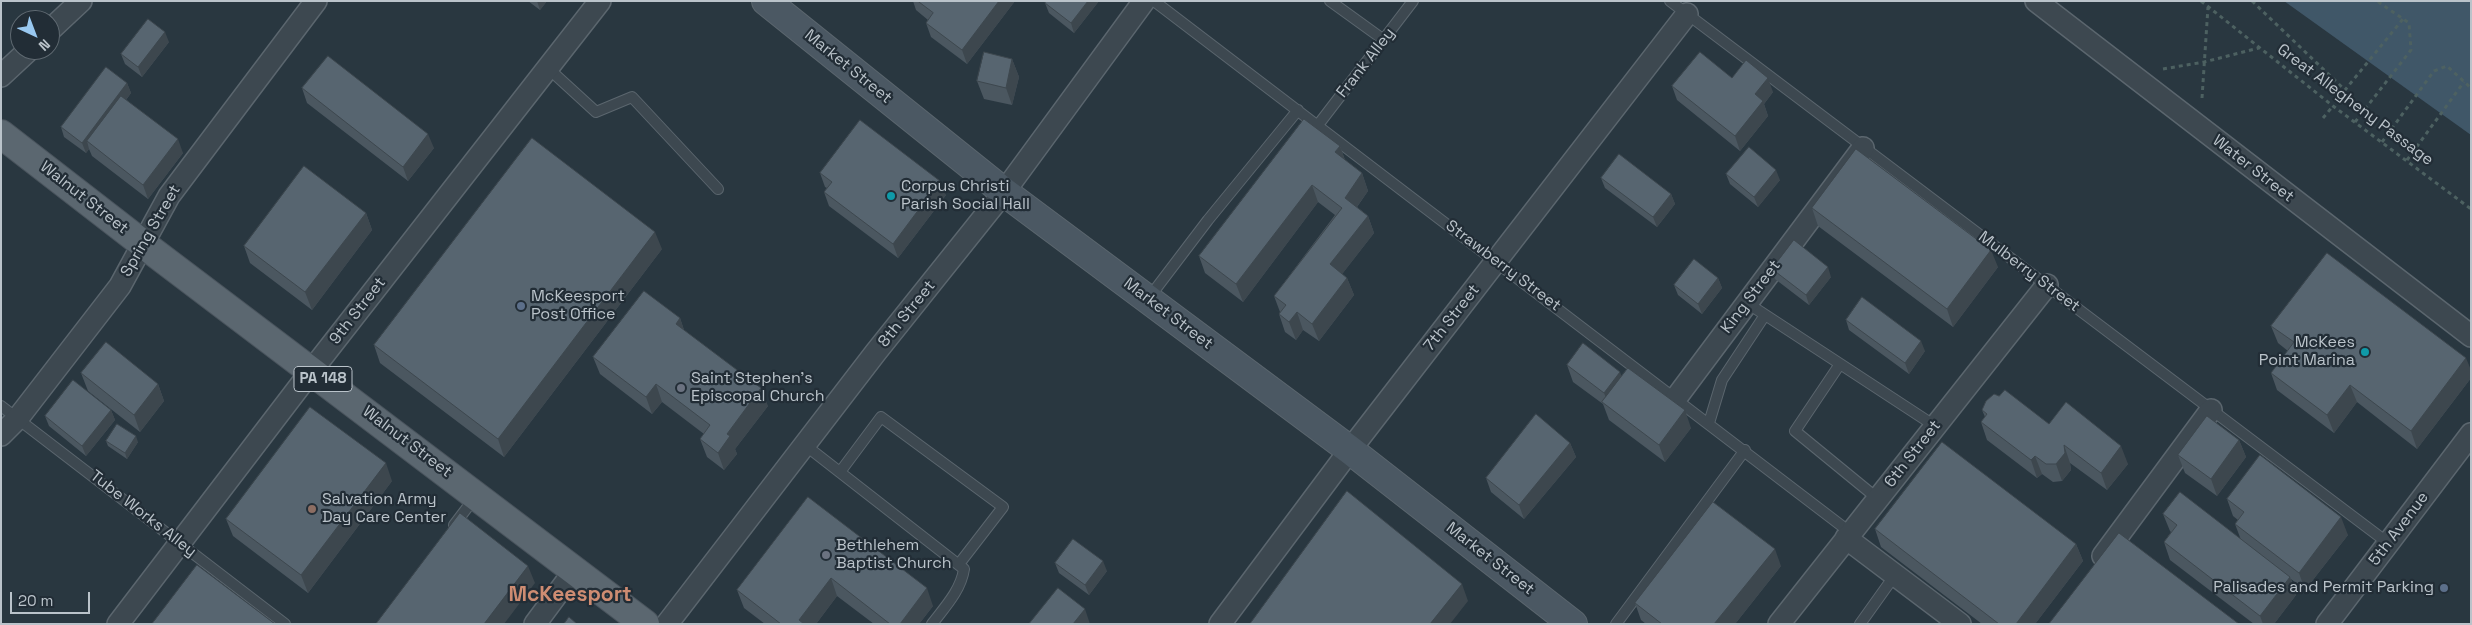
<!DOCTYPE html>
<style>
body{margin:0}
#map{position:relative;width:2472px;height:625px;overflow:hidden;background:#293740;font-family:"Space Grotesk",sans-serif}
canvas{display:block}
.frame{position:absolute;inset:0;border:2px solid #bac3ca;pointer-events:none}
.north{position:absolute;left:10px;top:10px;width:50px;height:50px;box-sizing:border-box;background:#222d36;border:1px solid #5f6971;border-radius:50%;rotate:137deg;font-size:14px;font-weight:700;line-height:20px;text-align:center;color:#bac3ca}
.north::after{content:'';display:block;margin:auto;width:18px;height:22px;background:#99c8f0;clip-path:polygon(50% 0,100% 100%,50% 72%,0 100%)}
.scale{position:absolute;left:10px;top:592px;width:80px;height:22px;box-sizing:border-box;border:2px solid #bac3ca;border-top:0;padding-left:6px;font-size:15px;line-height:18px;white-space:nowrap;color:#bac3ca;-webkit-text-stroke:4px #222d36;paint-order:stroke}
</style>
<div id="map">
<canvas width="2472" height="625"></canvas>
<div class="frame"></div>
<div class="north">N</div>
<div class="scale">20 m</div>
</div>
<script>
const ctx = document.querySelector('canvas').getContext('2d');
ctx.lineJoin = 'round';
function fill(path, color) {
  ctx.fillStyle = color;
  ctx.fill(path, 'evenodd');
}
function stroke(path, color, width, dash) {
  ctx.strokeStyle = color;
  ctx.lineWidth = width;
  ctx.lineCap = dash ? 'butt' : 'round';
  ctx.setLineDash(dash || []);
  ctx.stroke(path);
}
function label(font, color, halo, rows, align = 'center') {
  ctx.font = font + ' "Space Grotesk",sans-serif';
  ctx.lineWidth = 4.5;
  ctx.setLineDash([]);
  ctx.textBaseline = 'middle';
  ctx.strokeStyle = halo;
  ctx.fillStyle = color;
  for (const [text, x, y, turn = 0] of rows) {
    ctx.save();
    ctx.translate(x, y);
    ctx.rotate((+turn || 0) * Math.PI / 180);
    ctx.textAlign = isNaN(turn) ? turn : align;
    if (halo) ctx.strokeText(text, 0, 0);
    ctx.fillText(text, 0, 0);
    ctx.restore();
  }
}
const water = new Path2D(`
 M2284,1h187v134z`);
const path = new Path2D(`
 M2201,1l132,105 138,103
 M2252,1l93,89 58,-71
 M2163,69l41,-7 55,-14
 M2202,98l6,-91
 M2323,118l10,-12
 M2355,122l56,-72 -2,-27 -32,-22
 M2382,142l52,-71 13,-5 24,22
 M2407,160l57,-78`);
const lane = new Path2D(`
 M1154,1l697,532
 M1330,1l54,39
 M1670,1l718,542
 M549,69l47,43 36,-15 86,92
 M1318,125l95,-124
 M1148,299l60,-79 90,-110
 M1747,303l188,123
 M1840,364l-45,67 83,68
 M1,406l284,218
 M1709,423l13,-43 43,-65
 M805,445l159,124c-3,21 -19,38 -32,55
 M840,472l41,-55 122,90 -44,57
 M454,525l22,-29
 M1616,624l129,-174
 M1860,624l35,-49`);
const street = new Path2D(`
 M2036,1l435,335
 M50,30l31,-29
 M1,76l28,-26
 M1676,398l187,-250
 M1,435l17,-17 102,-132 49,-90 147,-195
 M1846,538l114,86
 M2103,556l108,-146
 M118,624l194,-254 288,-369
 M535,624l40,-54
 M667,624l209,-272 128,-160 140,-191
 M1220,624l130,-174 337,-436
 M1779,624l268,-339
 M2327,624l144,-190`);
const secondary = new Path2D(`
 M766,1l238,191 346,258 223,174`);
const primary = new Path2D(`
 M1,134l142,110 502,380`);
const wall = new Path2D(`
 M528,1h19l-7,9z
 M913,1h102l-48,63 -36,-27 -5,-14 2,-3 -12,-10z
 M1047,1h52l-25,32 -25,-20 -4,-10z
 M169,42l-27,35 -17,-13 -4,-10z
 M1012,59l7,18 -7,28 -28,-6 -7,-18z
 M1732,78l41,14 -9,12 4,12 -28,35 -63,-51 -5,-14z
 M127,83l4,10 -5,7 57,53 -35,46 -56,-43 -3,-7 -3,4 -22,-16 -3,-10z
 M302,88l132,60 -26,33 -101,-78z
 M1340,146l5,14 17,13 6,18 -11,16 11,9 6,17 -32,41 5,4 7,17 -35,46 -16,-11 -7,10 -11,-8 -6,-18 1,-2 -6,-16 61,-81 -17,-13 -75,100 -38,-29 -6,-17z
 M820,173l126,22 -48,63 -69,-52 -5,-14 3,-4 -2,-1z
 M1726,174l54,6 -22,27 -28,-23z
 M1601,178l70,16 4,10 -18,23 -52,-39z
 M1812,208l186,59 -45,60 -135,-101z
 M366,213l6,17 -60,80 -62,-47 -6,-17z
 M662,249l-158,208 -124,-94 -6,-18z
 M1772,269l59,8 -22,28 -34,-26z
 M1718,278l4,10 -20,26 -24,-19 -4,-10z
 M680,318l4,12 84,76 -33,43 2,5 -13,16 -17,-13 -7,-18 4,-5 -42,-32 -10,12 -52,-40 -7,-17z
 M1846,320l79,31 -16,23 -60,-44z
 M2271,326l200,44v8l-54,71 -60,-47 -23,31 -57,-43 -6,-17 17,-22 -10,-8z
 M1567,365l55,11 69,52 -26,34 -56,-42 -6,-16 -30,-22z
 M81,373l77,11 6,17 -24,31 -52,-41z
 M1999,396l50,28 79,40 -21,26 -37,-27 1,7 -9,11 -9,1 -11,-8 -5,4 -50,-38 -6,-18 4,-5 -3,-7z
 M111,410l4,10 -29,36 -37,-30 -4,-10z
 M2239,440l7,17 -29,39 -32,-23 -7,-18z
 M106,441l32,1 -11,17 -19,-13z
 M1570,443l6,14 -52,62 -33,-27 -5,-14z
 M392,481l-84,112 -75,-57 -7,-17z
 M808,497l125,109 -14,18h-45l-37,-28 -21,28h-51l-21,-16 -7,-18z
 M2227,499l121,36 -43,55 -14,-11 5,16 -22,29h-20l-84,-64 -6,-18 7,-10 -1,-1 -7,-17 78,26 -6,-16 3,-4 -5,-4z
 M1875,529l201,15 7,17 -48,63h-53l-101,-77z
 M1055,563l52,8 -18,24 -30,-22z
 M1781,566l-46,58h-89l-5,-4 -6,-17z`);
const shadedWall = new Path2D(`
 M537,1h10l-7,9z
 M999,1h16l-48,63 -5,-14z
 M1088,1h11l-25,32 -3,-10z
 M165,32l4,10 -27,35 -4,-10z
 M1012,59l7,18 -7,28 -6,-17z
 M1768,78l5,14 -9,12 4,12 -28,35 -5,-15 20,-42z
 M127,83l4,10 -39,52 -5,-4 2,8 -3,4 -4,-10z
 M428,134l6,14 -26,33 -5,-14z
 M178,139l5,14 -35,46 -5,-14z
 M1340,146l6,17 -11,-11z
 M1776,170l4,10 -22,27 -4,-10z
 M1362,173l6,18 -17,24 -6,-17z
 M940,181l6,14 -48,63 -5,-14z
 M1312,185l6,17 -75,100 -7,-18z
 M1671,194l4,10 -18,23 -4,-10z
 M366,213l6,17 -60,80 -7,-18z
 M1368,216l6,17 -38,49 -6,-18z
 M655,232l7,17 -158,208 -6,-18z
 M1991,250l7,17 -45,60 -6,-18z
 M1828,267l3,10 -22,28 -3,-10z
 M1347,278l7,17 -35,46 -7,-17z
 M1718,278l4,10 -20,26 -4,-10z
 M1297,312l6,18 -7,10 -7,-18z
 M680,318l6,18 -10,-12z
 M1921,341l4,10 -16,23 -4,-11z
 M2466,358l5,12v8l-54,71 -6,-18z
 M1620,372l7,17 -17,19 -6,-15z
 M158,384l6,17 -24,31 -6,-17z
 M656,384l6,18 -10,12 -6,-17z
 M2350,385l7,17 -23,31 -7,-18z
 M761,388l7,18 -33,43 2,5 -13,16 -6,-17 9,-19z
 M111,410l4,10 -29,36 -4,-10z
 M1685,410l6,18 -26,34 -6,-17z
 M136,436l2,6 -11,17 -2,-6z
 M2239,440l7,17 -29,39 -6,-17z
 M1570,443l6,14 -52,62 -5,-14z
 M2064,445l6,18 1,7 -9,11 -6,-17z
 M2121,446l7,18 -21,26 -6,-17z
 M2035,456l7,18 -5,4 -6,-18z
 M386,463l6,18 -84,112 -7,-18z
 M2341,517l7,18 -43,55 -6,-17z
 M2076,544l7,17 -48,63h-19z
 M1775,549l6,17 -46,58h-21z
 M1103,561l4,10 -18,24 -4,-10z
 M528,566l7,17 -31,41h-20z
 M2290,577l6,18 -22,29h-11l-3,-8z
 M831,578l6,18 -21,28h-15l-2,-4z
 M1462,584l6,17 -18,23h-20z
 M927,588l6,18 -14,18h-19z
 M1085,609l5,15h-17z`);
const building = new Path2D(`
 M918,1h81l-37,49 -36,-27 7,-10z
 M1047,1h41l-17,22 -26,-20z
 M148,19l17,13 -27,35 -17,-13z
 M984,52l28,7 -6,29 -29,-7z
 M1700,52l32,26 14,-18 22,18 -13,16 8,7 -28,35 -63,-50z
 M328,56l100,78 -25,33 -101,-79z
 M106,67l21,16 -45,60 -21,-16z
 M121,96l57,43 -35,46 -56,-44z
 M1304,119l36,27 -5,6 27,21 -17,25 23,18 -38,48 17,14 -35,46 -15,-12 -8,10 -10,-8 7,-9 -12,-9 68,-88 -30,-23 -76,99 -37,-28z
 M860,120l80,61 -47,63 -69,-52 8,-10 -12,-9z
 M532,138l123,94 -157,207 -124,-94z
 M1749,147l27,23 -22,27 -28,-23z
 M1856,149l135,101 -44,59 -135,-101z
 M1619,154l52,40 -18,23 -52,-39z
 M304,166l62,47 -61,79 -61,-46z
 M1794,240l34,27 -22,28 -34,-26z
 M2327,253l139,105 -55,73 -61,-46 -23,30 -56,-42 23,-31 -23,-16z
 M1694,259l24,19 -20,26 -24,-19z
 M644,291l36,27 -4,6 85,64 -34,46 3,2 -12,17 -18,-14 10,-14 -54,-41 -10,13 -53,-40z
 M1862,297l59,44 -16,22 -59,-43z
 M106,342l52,42 -24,31 -53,-42z
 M1583,343l37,29 -16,21 -37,-28z
 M1628,368l57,42 -26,35 -57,-43z
 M73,380l38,30 -29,36 -37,-30z
 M2005,390l44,34 17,-22 55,44 -20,27 -37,-28 1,8 -9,11h-10l-11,-8 -4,4 -50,-38 6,-8 -5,-4 4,-9 8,-7 5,2z
 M310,407l76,56 -85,112 -75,-56z
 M1536,414l34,29 -51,62 -33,-27z
 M2207,416l32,24 -28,39 -33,-24z
 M117,424l19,12 -11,17 -19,-12z
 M1942,442l134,102 -60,80h-17l-124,-95z
 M2260,455l81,62 -42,56 -64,-49 9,-12 -17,-13z
 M1347,491l115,93 -32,40h-180z
 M2180,492l110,85 -30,39 -96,-74 13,-17 -14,-11z
 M808,497l119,91 -27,36h-10l-59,-46 -32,42 5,4h-23l-44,-34z
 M1713,502l62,47 -61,75h-52l-27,-21z
 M460,513l68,53 -44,58h-108z
 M2119,533l120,91h-190z
 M1073,539l30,22 -18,24 -30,-22z
 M197,565l78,59h-123z
 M1058,588l27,21 -12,15h-44z
 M569,617l8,7h-13z`);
const markers = [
 [891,196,5,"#0f9aa8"],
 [521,306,5,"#5c6f8a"],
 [2365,352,5,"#0f9aa8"],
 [681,388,5,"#6b7280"],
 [312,509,5,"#8d6e63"],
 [826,555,5,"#6b7280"],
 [2444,588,5,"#5c6f8a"]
];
const shields = [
 [323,379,58]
];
const shieldNames = [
 ["PA 148",323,379]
];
const streetNames = [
 ["Frank Alley",1366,63,-52],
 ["Market Street",848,67,39],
 ["Great Allegheny Passage",2355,105,37],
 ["Water Street",2253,169,38],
 ["Walnut Street",84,198,38],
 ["Spring Street",151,231,-60],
 ["Strawberry Street",1503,266,37],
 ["Mulberry Street",2029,272,37],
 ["King Street",1751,297,-53],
 ["9th Street",358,311,-52],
 ["8th Street",907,314,-51],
 ["Market Street",1168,314,37],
 ["7th Street",1452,318,-52],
 ["Walnut Street",407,442,37],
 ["6th Street",1913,454,-52],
 ["Tube Works Alley",143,514,38],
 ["5th Avenue",2399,529,-53],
 ["Market Street",1490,559,38]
];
const poiNames = [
 ["Corpus Christi",901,187],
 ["Parish Social Hall",901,205],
 ["McKeesport",531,297],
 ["Post Office",531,315],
 ["McKees",2355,343,"right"],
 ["Point Marina",2355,361,"right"],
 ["Saint Stephen's",691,379],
 ["Episcopal Church",691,397],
 ["Salvation Army",322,500],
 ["Day Care Center",322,518],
 ["Bethlehem",836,546],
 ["Baptist Church",836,564],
 ["Palisades and Permit Parking",2434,588,"right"]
];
const districtNames = [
 ["McKeesport",570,595]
];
fill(water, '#405768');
stroke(lane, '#5b666e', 12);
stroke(street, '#5b666e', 24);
stroke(secondary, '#5b666e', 30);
stroke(primary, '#4a545d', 30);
stroke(path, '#4d6161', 3, [4, 4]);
stroke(lane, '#3d4850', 10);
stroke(street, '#3d4850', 21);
stroke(secondary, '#4b5863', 28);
stroke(primary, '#5b6770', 28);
fill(wall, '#4b5760');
fill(shadedWall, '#3d474e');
fill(building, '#576570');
stroke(building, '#3d474e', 1);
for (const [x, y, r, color] of markers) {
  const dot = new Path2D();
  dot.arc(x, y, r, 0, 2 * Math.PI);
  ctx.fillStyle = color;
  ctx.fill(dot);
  stroke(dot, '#222d36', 2);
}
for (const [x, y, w] of shields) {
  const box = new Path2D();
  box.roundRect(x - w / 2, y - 12.5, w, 25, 4);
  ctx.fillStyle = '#222d36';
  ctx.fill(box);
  stroke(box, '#bac3ca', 1);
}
label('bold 15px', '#bac3ca', null, shieldNames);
label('16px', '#bac3ca', '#222d36', streetNames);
label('16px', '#bac3ca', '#222d36', poiNames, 'left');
label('bold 21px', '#ce8c72', '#222d36', districtNames);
</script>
